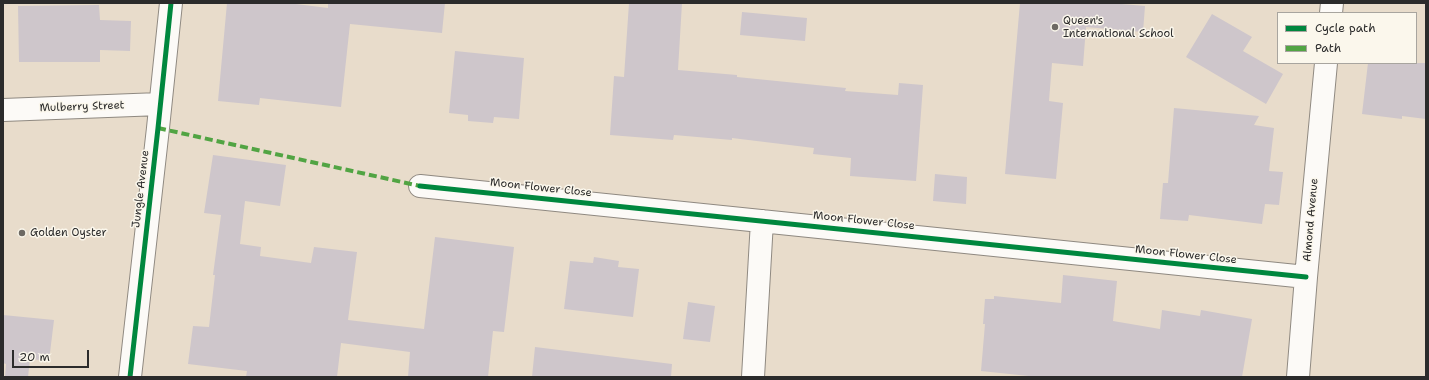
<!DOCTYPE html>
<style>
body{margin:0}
#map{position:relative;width:1429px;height:380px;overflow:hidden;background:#e8dccb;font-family:"Shantell Sans",sans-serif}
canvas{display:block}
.frame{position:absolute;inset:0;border:4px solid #2b2b2b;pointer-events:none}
.legend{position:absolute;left:1277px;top:12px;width:140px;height:52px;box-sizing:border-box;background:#fbf7ec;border:1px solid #a8a59f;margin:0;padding:5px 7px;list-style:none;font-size:12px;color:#2b2b2b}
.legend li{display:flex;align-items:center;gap:8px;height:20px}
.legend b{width:20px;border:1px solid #a8a59f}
.scale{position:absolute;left:12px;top:350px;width:77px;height:18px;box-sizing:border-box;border:2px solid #2b2b2b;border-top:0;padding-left:5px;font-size:12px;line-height:14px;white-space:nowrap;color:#2b2b2b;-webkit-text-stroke:3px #fbf7ec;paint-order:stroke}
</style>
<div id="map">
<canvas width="1429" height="380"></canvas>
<div class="frame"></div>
<ul class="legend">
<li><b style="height:5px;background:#00873e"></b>Cycle path</li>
<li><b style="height:5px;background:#51a443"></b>Path</li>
</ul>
<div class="scale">20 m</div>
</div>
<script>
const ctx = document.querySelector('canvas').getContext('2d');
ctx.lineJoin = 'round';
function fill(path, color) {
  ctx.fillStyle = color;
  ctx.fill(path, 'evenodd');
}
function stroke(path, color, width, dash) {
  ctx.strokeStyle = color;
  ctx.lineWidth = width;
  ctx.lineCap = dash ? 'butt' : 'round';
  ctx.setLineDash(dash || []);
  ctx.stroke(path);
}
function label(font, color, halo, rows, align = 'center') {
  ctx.font = font + ' "Shantell Sans",sans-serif';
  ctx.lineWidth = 3;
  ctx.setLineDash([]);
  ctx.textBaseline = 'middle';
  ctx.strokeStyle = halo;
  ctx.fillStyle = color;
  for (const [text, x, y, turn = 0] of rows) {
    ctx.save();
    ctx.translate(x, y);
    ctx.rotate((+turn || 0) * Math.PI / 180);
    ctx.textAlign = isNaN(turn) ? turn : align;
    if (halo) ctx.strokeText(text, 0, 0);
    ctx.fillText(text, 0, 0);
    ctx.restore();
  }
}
const building = new Path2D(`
 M227,3h61l40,5v-5h117l-3,30 -92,-9 -9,83 -81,-9 -1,7 -41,-4z
 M629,3h53l-4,67 59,5v2l109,11 -1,3 53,4 1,-12 24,2 -7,96 -66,-5 1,-18 -38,-4 1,-6 -82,-10v2l-58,-5 -1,5 -63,-5 4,-59 10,1z
 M1020,3h90l35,3 -2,26 -57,-5 -3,39 -31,-3 -3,38 14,2 -7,76 -51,-5z
 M99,5l1,15 31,1 -1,30 -30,-1v12h-81l-1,-56z
 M742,12l65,6 -2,23 -65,-6z
 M1212,14l40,23 -9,14 40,23 -17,30 -80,-47z
 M455,51l69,7 -5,61 -25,-2 -1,6 -25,-2v-6l-19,-2z
 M1368,63h58v56l-24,-3v3l-40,-5z
 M1174,108l85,8 -5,9 20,3 -5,43 14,1 -4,33 -14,-1 -3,20 -73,-9 -1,6 -28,-2 3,-36h5z
 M213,155l73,10 -6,41 -35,-5 -5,43 21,3 -1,9 51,7 3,-16 43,5 -9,68 76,9 11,-92 79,10 -10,85 -11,-1 -5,46h-80l2,-25 -69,-9 -4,34h-91l1,-6 -59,-7 5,-38 16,1 6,-52h-2l8,-60 -17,-2z
 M935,174l32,3 -1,27 -33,-3z
 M594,257l25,4 -1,6 21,2 -6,48 -69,-8 6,-48 23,2z
 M1063,275l54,6 -4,40 47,8 2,-19 38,6 1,-6 51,9 -10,58h-204l-57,-6 4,-47h-2l2,-25h9v-3l67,7z
 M688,302l27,4 -5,36 -27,-3z
 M3,315l51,5 -5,41 -19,-2 -2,18h-23l1,-13 -3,-1z
 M535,347l137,17 -1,13h-139z`);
const minor = new Path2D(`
 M1331,13l1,-10
 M3,110l157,-6
 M420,186l886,91
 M130,377l28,-249 13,-125
 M753,377l9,-156
 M1298,377l8,-100 20,-214`);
const quiet = new Path2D(`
 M158,128l262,58`);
const cycleway = new Path2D(`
 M420,186l886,91
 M130,377l28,-249 13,-125`);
const markers = [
 [1055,27,4,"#6d6963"],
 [22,233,4,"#6d6963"]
];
const poiNames = [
 ["Queen's",1063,21],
 ["International School",1063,34],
 ["Golden Oyster",30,233]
];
const streetNames = [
 ["Mulberry Street",82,107,-2],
 ["Moon Flower Close",541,188,6],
 ["Jungle Avenue",141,189,-83],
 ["Almond Avenue",1311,220,-85],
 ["Moon Flower Close",864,221,6],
 ["Moon Flower Close",1186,255,6]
];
fill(building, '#cec6cb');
stroke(minor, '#8f8981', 24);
stroke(minor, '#fcfaf7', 22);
stroke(quiet, '#51a443', 4, [8, 4]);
stroke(cycleway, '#00873e', 5);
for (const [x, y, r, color] of markers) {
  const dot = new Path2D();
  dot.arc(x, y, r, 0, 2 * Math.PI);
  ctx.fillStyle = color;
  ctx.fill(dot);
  stroke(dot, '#fbf7ec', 1.5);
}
label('11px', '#2b2b2b', '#fbf7ec', poiNames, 'left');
label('11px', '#2b2b2b', '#fbf7ec', streetNames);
</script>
